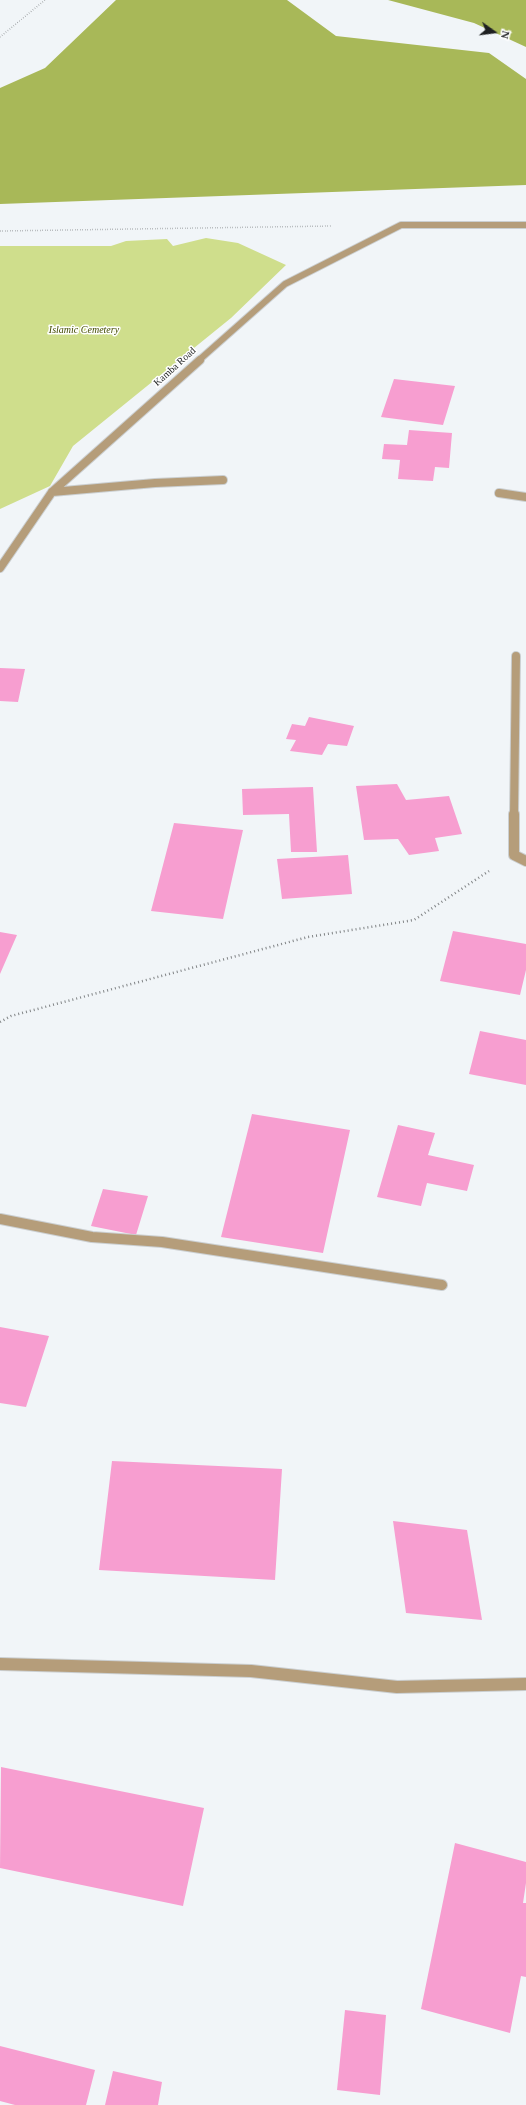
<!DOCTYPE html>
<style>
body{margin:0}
#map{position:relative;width:526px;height:2105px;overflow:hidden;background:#f1f5f8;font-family:Georgia,serif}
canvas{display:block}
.north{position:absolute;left:474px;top:12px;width:40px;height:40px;-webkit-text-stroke:3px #fff;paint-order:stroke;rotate:104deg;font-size:11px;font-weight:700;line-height:16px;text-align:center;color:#1e2021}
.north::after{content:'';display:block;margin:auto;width:14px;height:18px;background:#1e2021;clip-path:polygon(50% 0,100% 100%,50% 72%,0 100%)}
</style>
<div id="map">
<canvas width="526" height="2105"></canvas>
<div class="north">N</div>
</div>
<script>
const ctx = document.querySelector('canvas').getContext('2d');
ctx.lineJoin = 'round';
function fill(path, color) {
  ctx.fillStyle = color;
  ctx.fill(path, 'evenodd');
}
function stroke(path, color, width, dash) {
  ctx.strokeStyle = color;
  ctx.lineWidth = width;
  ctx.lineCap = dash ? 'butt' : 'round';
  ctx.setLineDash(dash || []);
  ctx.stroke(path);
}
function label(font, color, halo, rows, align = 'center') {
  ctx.font = font + ' Georgia,serif';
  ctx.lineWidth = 3;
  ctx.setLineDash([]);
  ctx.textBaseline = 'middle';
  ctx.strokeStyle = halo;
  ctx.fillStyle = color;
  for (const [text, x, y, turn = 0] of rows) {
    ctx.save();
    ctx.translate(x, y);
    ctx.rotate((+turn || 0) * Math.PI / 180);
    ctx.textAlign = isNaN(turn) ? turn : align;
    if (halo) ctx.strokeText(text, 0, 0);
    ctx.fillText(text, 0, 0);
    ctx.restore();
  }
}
const green = new Path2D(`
 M206,238l32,5 48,22 -55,53 -158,128 -23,40 -50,23v-263h111l15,-5 41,-2 6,7z`);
const forest = new Path2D(`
 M116,0h171l49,36 153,17 37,26v106l-526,19v-116l45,-20z
 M388,0h138v47l-52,-24z`);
const building = new Path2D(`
 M394,379l61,7 -12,39 -62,-8z
 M409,430l43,3 -3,35 -14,-1 -2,14 -35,-2 2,-19 -18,-1 2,-15 23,1z
 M0,668l25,1 -7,33 -18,-1z
 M309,717l45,9 -7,20 -19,-2 -6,11 -32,-4 6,-11 -10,-1 6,-15 13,2z
 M397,784l9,16 43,-4 13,38 -27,4 4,13 -30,4 -11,-16 -34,1 -8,-54z
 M313,787l4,65h-26l-2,-38 -46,1 -1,-26z
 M174,823l69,7 -20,89 -72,-8z
 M348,855l4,39 -70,5 -5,-40z
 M453,931l73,13v26l-6,25 -80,-14z
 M0,932l17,3 -17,39z
 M480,1031l46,9v45l-57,-11z
 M252,1114l98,16 -27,123 -102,-16z
 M398,1125l37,8 -7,22 46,10 -7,26 -40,-8 -6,23 -44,-9z
 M103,1189l45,7 -12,39 -45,-9z
 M0,1327l49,9 -23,71 -26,-4z
 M112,1461l170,8 -7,111 -176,-10z
 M393,1521l74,9 15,90 -76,-7z
 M1,1767l203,41 -21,98 -183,-38z
 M455,1843l71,19v21l-3,20h3v74l-5,-1 -11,57 -89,-24z
 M345,2010l41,5 -6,80 -43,-5z
 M0,2046l95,24 -9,35h-71l-15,-4z
 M113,2071l49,11 -4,23h-53z`);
const pathFar1 = new Path2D(`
 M0,37l45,-37
 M0,231l332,-5`);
const path = new Path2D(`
 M0,1022l11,-6 297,-79 106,-17 75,-49`);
const minorFar3 = new Path2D(`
 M198,361l87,-77 116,-59h125`);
const minorFar2 = new Path2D(`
 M52,492l103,-9 68,-3
 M499,493l27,4
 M0,568l52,-76 148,-132
 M514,815l2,-159`);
const minorFar1 = new Path2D(`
 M514,814v41l12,6
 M0,1219l92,18 70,5 280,43`);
const minor = new Path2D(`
 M0,1664l251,7 146,16 129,-3`);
const farParknames = [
 ["Islamic Cemetery",84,330]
];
const farStreetnames = [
 ["Kamba Road",175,367,-42]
];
fill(green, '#cfde8c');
fill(forest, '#a8b858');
fill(building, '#f79ed0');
stroke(minorFar3, '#cbcfd1', 8);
stroke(minorFar2, '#cbcfd1', 10);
stroke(minorFar1, '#cbcfd1', 12);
stroke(minor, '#cbcfd1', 14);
stroke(pathFar1, '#818486', 1.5, [0.5, 2]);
stroke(path, '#818486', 2.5, [1, 3]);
stroke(minorFar3, '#b59d7a', 6);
stroke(minorFar2, '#b59d7a', 8);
stroke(minorFar1, '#b59d7a', 10);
stroke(minor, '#b59d7a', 12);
label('italic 10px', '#434b00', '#fff', farParknames);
label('10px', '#1e2021', '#fff', farStreetnames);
</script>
